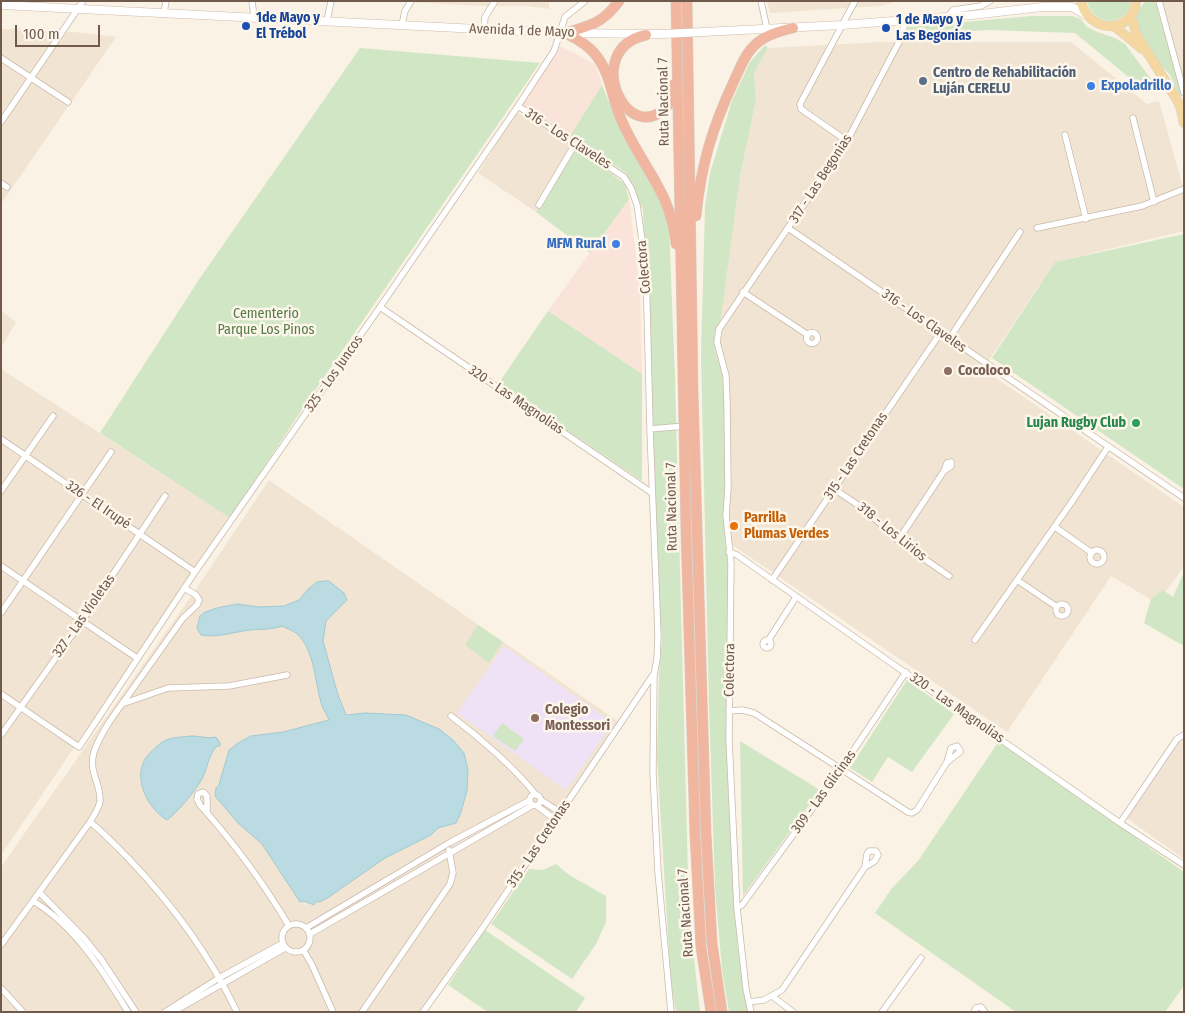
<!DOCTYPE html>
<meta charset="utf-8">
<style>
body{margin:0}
#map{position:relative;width:1185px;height:1013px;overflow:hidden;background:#faf2e4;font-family:"Fira Sans Condensed",sans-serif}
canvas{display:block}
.frame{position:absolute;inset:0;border:2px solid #705a4c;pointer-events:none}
.scale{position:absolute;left:15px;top:25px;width:85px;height:22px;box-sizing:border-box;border:2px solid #705a4c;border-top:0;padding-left:6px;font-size:15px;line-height:18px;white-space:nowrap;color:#705a4c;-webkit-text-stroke:4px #fdf6ea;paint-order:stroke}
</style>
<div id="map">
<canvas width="1185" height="1013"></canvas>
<div class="frame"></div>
<div class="scale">100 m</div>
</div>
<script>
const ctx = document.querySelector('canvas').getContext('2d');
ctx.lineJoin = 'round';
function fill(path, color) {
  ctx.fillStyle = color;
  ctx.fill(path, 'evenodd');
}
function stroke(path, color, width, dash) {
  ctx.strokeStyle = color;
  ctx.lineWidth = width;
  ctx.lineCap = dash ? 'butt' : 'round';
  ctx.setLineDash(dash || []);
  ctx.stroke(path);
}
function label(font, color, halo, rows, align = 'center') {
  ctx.font = font + ' "Fira Sans Condensed",sans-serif';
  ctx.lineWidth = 5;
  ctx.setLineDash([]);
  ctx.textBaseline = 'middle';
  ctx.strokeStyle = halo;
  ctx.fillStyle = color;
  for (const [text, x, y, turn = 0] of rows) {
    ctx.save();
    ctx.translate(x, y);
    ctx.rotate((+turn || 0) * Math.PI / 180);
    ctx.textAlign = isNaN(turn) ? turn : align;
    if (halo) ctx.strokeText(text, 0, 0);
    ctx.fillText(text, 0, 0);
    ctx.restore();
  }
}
const residential = new Path2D(`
 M390,1h159v8l-21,-3h-45z
 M767,1h131l-18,5 -110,7z
 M1162,1h22v83l-20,-74z
 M1,29l73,3 42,5 -115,167z
 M883,42h188l76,62 12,-3 25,90v40l-129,31 -72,107 201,138v60l-27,36 -46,-27 -104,156 -282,-192v-128l-3,-39 -7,-21 -1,-16 7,-18 19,-141 16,-78 -2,-26 14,-25z
 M517,112l60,36 -41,64 -58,-39z
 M1,311l15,11 -15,26z
 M1,369l229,149 -229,337z
 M269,480l350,242 -199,290h-419v-145l195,-278z
 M1184,732v127l-59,-42z`);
const commercial = new Path2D(`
 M560,46l35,18 7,21 -32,51 -47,-31z
 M629,199l11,90 2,85 -94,-63z`);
const education = new Path2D(`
 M504,646l109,77 -47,67 -109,-77z`);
const green = new Path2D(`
 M1087,1h44c-4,27 -38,26 -44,0z
 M1146,1h9l1,3 26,92 -3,-1 -9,-20 -18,-19 -9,-13 -8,-27 1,-4z
 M1032,16h40l9,3 5,7 11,6 18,6 10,6 35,47 -12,2 -73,-60 -87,-3 -84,6 4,-9z
 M765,45l3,3 -14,25 2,26 -16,78 -19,141 -7,18 1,16 7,21 3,39v128l4,28 -3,160 5,118 7,104 8,50 4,12h-21l-7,-43 -7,-81 -6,-184 -8,-350 4,-147 5,-34 22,-72 18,-39z
 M360,48l180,15 -233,339 -77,116 -130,-85 98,-152z
 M602,85l21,51 35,54 11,36 6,154 14,534 11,98h-24l-5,-27 -14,-228 2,-84 3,-34 -6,-78 -13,-351 -17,-37 -56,-37z
 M577,148l48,36 4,15 -39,54 -54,-41z
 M1184,234v255l-192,-131 63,-96z
 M548,311l94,63v107l-144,-97z
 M1184,572v74l-40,-23 7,-24 12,-9 10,7z
 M478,625l25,17 -14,21 -24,-18z
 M907,680l47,34 -42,58 -24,-15 -16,25 -22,-14z
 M502,723l22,16 -9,12 -22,-15z
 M740,741l80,49 -77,106z
 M999,741l185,131v114l-19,26h-149l-141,-99 17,-25 26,-27z
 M556,864l13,11 37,21v26l-10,22 -24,35 -81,-55 38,-55 14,1z
 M485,930l100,68 -9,14h-88l-40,-27z`);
const water = new Path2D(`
 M329,581l15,12 3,7 -21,21 -3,20 15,54 8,20 19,-2 41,2 33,14 14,11 11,13 4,17 -1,21 -7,24 -4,8 -18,5 -7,7 -46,23 -59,41 -7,3h-4l-1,3 -10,-4 -4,1 -38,-58 -24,-21 -23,-27 1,-8 3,-3 10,-35 9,-7 13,-7 32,-4 46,-12c-2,-5 -5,-10 -7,-14 -7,-22 -7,-57 -26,-73 -4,-3 -10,-5 -14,-7 -11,4 -21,3 -32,4 -17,2 -32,8 -49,5l-4,-7 3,-12 5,-4 12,-4 20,-4 22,3 25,-1 15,-6 9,-11 9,-7z
 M192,736c8,0 16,3 24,1l4,6v3h-3c-10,11 -9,23 -16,35 -8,12 -22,30 -34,39 -19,-11 -34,-41 -22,-61 3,-5 12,-13 17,-17 8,-5 20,-5 30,-6z`);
const minor = new Path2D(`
 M252,1l2,16
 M761,1l6,28
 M1159,1l25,92
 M164,13l2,-12
 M947,17l6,-7 28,-4 9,-5
 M327,21l4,-20
 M402,25l3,-14 6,-10
 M484,29l1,-12 10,-16
 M1,58l67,44
 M518,106l106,71 7,11 6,17 9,63 4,161 8,207 -1,23 -3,16 -1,98 5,99 13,140
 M1133,118l21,84
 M1,122l82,-121
 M1065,135l21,84
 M847,141l-46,-32 -1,-5 55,-103
 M1,183l6,4
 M539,205l36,-61
 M788,228l396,270
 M1037,228l105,-22 42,-17
 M743,292l65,43
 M380,307l272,186
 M806.5 338a5.5 5.5 0 1 1 11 0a5.5 5.5 0 1 1-11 0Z
 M949,339l71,-107
 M650,429l35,-3
 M1,439l194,133
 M834,489l27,18 49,42 39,27
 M1,491l52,-75
 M1055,527l37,26
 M896,539l7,-6 41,-62 3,-8 4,-1v4l-7,5
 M1090 557a7 7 0 1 1 14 0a7 7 0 1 1-14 0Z
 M729,552l8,3 383,268 64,42
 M1,566l136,92
 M772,580l169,-248
 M1017,580l40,27
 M1056 610a6 6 0 1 1 12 0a6 6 0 1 1-12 0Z
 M1,613l110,-161
 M975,640l96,-137 37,-56
 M763 644a4 4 0 1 1 8 0a4 4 0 1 1-8 0Z
 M768,641l28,-44
 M1,694l78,53 116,-175 185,-265 138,-201 36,-55 11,-34 20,-16
 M122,704l46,-16 61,-2 58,-11
 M729,711l13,-1 12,3 154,99 4,1 5,-3 30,-48 4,-14 6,-2 3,4v2l-13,10
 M451,716c28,21 64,52 85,79
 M1,735l81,-114 83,-125
 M529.5 800a5.5 5.5 0 1 1 11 0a5.5 5.5 0 1 1-11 0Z
 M541,800l20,13
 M537,806l19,14
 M207,812v-16l-4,-4 -5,2 -1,5 3,6c34,38 63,77 89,121
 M90,822c14,11 26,24 39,37 43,45 81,97 108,153
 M1120,823l57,-84 7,-4
 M39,892l45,46 17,21 35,53
 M33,901c42,25 70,70 95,111
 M737,908l5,-3 99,-136 65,-97
 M282 938a14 14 0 1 1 28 0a14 14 0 1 1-28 0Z
 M306,928l143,-85 81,-43
 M310,934l223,-129
 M1,945l89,-123c3,-6 9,-13 10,-21 1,-18 -12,-29 -6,-49 8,-23 24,-42 38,-62 17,-24 34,-48 51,-72l14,-13 2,-5 -3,-5 -12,-7
 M304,951l8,14 21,47
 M1,988l22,24
 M772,996l21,16
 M749,1002l15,-2 18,-10 83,-123 10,-6 3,-6 -2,-4h-7l-2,3 -2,13
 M165,1012l54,-34 64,-35
 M173,1012l112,-64
 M362,1012l88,-128 3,-11 -4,-23
 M423,1012l61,-86 169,-251
 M751,1012l-5,-23 -9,-81 -8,-169 2,-176 -5,-48 2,-27 -1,-85 -1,-27 -9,-34 2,-13 128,-188 53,-101 6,-20
 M882,1012l39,-54
 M974,1012l2,-4 5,-1 4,5`);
const secondary = new Path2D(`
 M1,5l557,28 105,1
 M703,32l139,-7 130,-10 70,-8h30l14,8`);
const primary = new Path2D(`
 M1081,1c7,33 52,34 55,0
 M1131,16l6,20 39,62 4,8 4,17
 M1114,26l28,23`);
const motorway = new Path2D(`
 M676,1l10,530 9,304 6,112 10,65
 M687,1l6,390 13,442 6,110 10,69
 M565,33c13,6 25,13 33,25 13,18 14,41 23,61 19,46 50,71 55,125
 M565,33c25,-7 38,-10 54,-32
 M646,35c-66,14 -18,118 23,69l4,-19
 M696,216c5,-51 16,-88 38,-135 6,-13 11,-27 21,-36 10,-10 25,-14 38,-17`);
const secondaryBridge = new Path2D(`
 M663,34l40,-2`);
const markers = [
 [246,26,5,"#1a4fb4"],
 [886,28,5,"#1a4fb4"],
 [923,81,5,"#5c6f8a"],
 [1091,86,5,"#3f7fe0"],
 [616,244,5,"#3f7fe0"],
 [948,371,5,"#8d6e63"],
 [1136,423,5,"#2e9e5b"],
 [734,526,5,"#e8710a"],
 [535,718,5,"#8d6e63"]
];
const transitNames = [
 ["1de Mayo y",256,18],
 ["El Trébol",256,34],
 ["1 de Mayo y",896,20],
 ["Las Begonias",896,36]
];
const streetNames = [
 ["Avenida 1 de Mayo",522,31,2],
 ["Ruta Nacional 7",664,102,-91],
 ["316 - Los Claveles",568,139,33],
 ["317 - Las Begonias",821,179,-57],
 ["Colectora",644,267,-95],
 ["316 - Los Claveles",924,321,35],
 ["325 - Los Juncos",334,374,-55],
 ["320 - Las Magnolias",516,400,34],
 ["315 - Las Cretonas",856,456,-56],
 ["326 - El Irupé",98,505,34],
 ["Ruta Nacional 7",672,507,-91],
 ["318 - Los Lirios",892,532,39],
 ["327 - Las Violetas",84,616,-55],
 ["Colectora",730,670,-89],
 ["320 - Las Magnolias",957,708,35],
 ["309 - Las Glicinas",824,792,-54],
 ["315 - Las Cretonas",539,844,-56],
 ["Ruta Nacional 7",686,913,-94]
];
const serviceNames = [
 ["Centro de Rehabilitación",933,73],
 ["Luján CERELU",933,89]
];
const shopNames = [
 ["Expoladrillo",1101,86],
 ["MFM Rural",606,244,"right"]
];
const parkNames = [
 ["Cementerio",266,314],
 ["Parque Los Pinos",266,330]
];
const educationNames = [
 ["Cocoloco",958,371],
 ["Colegio",545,710],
 ["Montessori",545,726]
];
const leisureNames = [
 ["Lujan Rugby Club",1126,423]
];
const foodNames = [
 ["Parrilla",744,518],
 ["Plumas Verdes",744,534]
];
fill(residential, '#f1e4d3');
fill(commercial, '#fae3d8');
fill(education, '#efe1f6');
fill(green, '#d1e6c4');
fill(water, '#badbe2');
stroke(water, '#a1cad3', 1);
stroke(minor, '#cabaab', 7);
stroke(secondary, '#cfbcac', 9);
stroke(primary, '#d7d1cd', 10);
stroke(motorway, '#d7d1cd', 11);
stroke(minor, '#fff', 5.5);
stroke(secondary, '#fff', 8);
stroke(primary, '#f4d7a1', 9);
stroke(motorway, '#f0b69f', 10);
stroke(secondaryBridge, '#cfbcac', 9, []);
stroke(secondaryBridge, '#fff', 8);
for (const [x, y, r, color] of markers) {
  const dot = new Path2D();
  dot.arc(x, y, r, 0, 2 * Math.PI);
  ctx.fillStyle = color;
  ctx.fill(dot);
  stroke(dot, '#fdf6ea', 2);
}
label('bold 14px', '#164399', '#fdf6ea', transitNames, 'left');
label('14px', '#705a4c', '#fdf6ea', streetNames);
label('bold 14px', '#4e5e75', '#fdf6ea', serviceNames, 'left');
label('bold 14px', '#366cbe', '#fdf6ea', shopNames, 'left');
label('14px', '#557b47', '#fdf6ea', parkNames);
label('bold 14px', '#785e54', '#fdf6ea', educationNames, 'left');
label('bold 14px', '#27864d', '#fdf6ea', leisureNames, 'right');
label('bold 14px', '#c56008', '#fdf6ea', foodNames, 'left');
</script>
